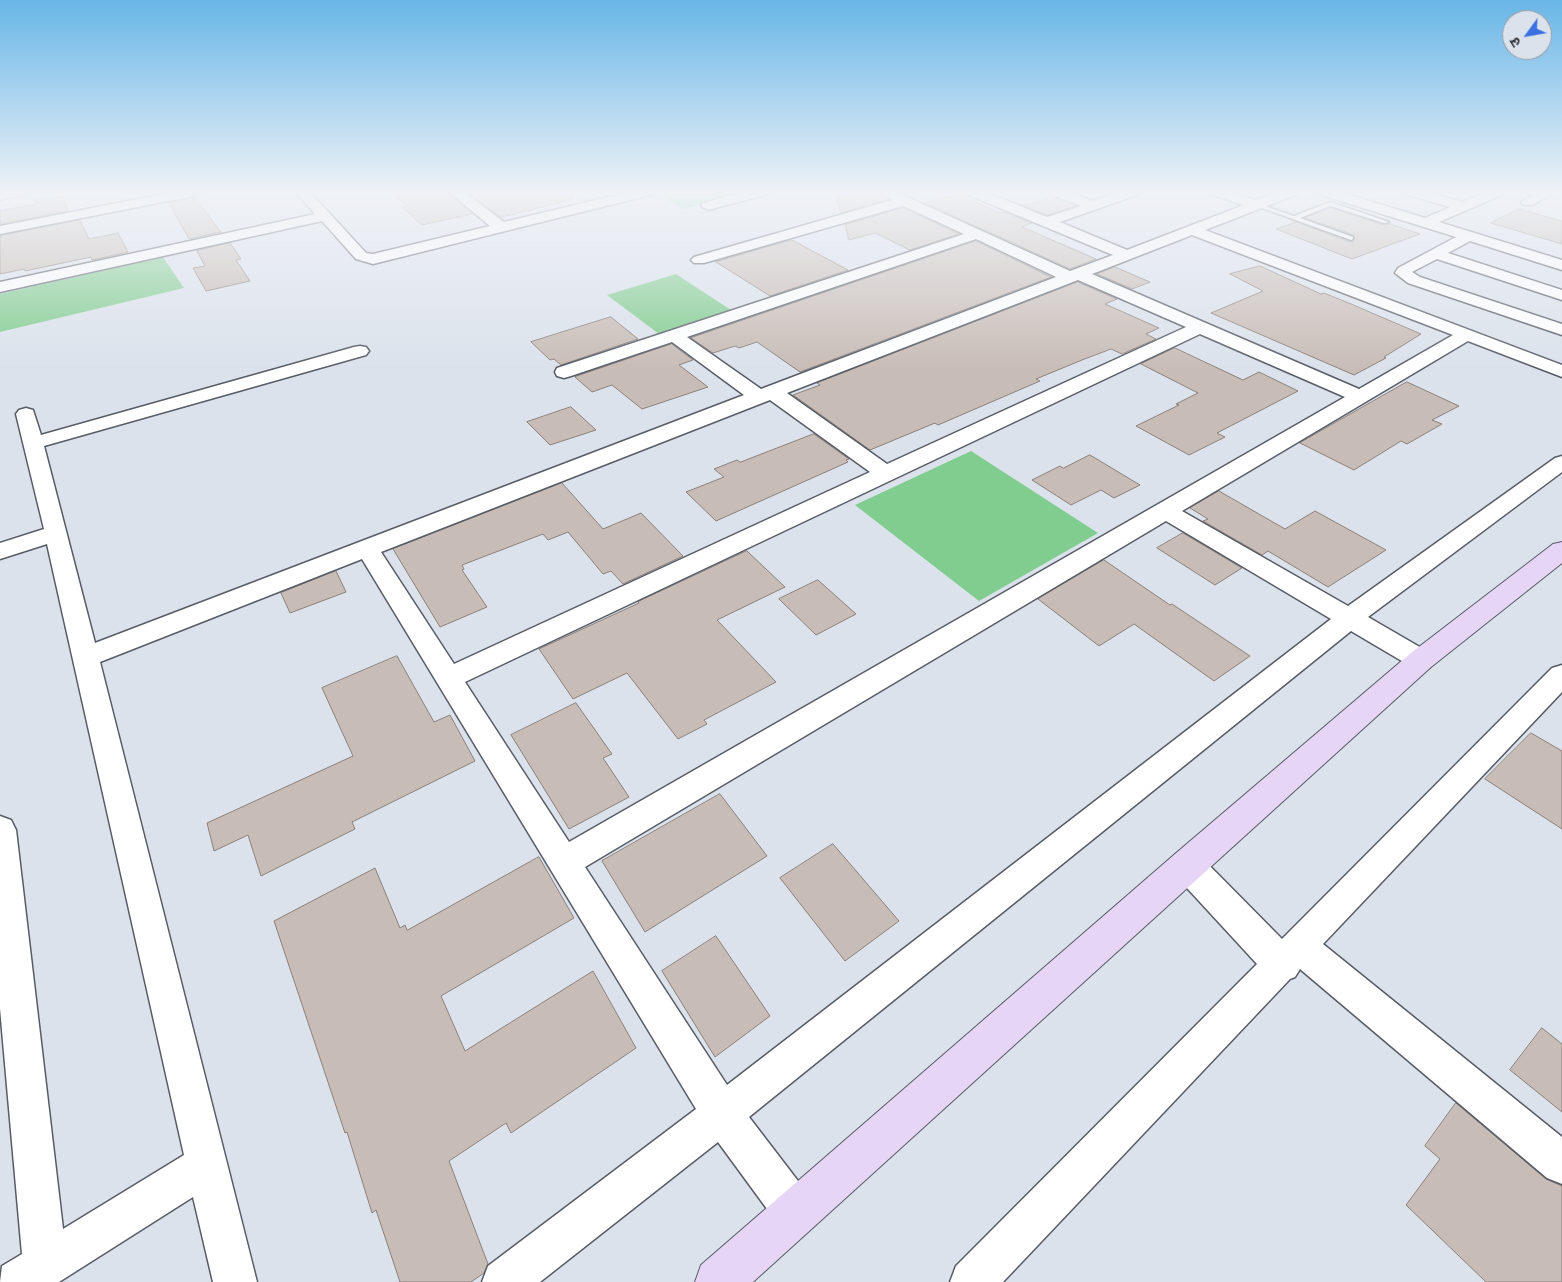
<!DOCTYPE html>
<meta charset="utf-8">
<style>
body{margin:0}
#map{position:relative;width:1562px;height:1282px;overflow:hidden;background:#dce2ec;font-family:Jost,"Noto Sans Devanagari",sans-serif}
canvas{display:block}
.north{position:absolute;left:1502px;top:10px;width:50px;height:50px;box-sizing:border-box;background:#dce2ec;border:1px solid #9599a1;border-radius:50%;rotate:238deg;font-size:14px;font-weight:700;line-height:20px;text-align:center;color:#2a2c30}
.north::after{content:'';display:block;margin:auto;width:18px;height:22px;background:#3b70e0;clip-path:polygon(50% 0,100% 100%,50% 72%,0 100%)}
</style>
<div id="map">
<canvas width="1562" height="1282"></canvas>
<div class="north">उ</div>
</div>
<script>
const ctx = document.querySelector('canvas').getContext('2d');
ctx.lineJoin = 'round';
function fill(path, color) {
  ctx.fillStyle = color;
  ctx.fill(path, 'evenodd');
}
function stroke(path, color, width, dash) {
  ctx.strokeStyle = color;
  ctx.lineWidth = width;
  ctx.lineCap = dash ? 'butt' : 'round';
  ctx.setLineDash(dash || []);
  ctx.stroke(path);
}
const green = new Path2D(`
 M677,191h73l-66,18 -24,-14z
 M163,257l21,31 -184,44v-38z
 M676,274l55,36 -72,24 -52,-39z
 M971,451l127,82 -119,68 -124,-96z`);
const building = new Path2D(`
 M391,191h55l26,23 -50,11 -20,-18 5,-1z
 M466,191h106l1,8 -71,18z
 M835,191h47l-2,3 7,5 -46,14z
 M957,194l43,19 4,-1 28,11 -10,4 74,32 -26,10 -145,-66z
 M63,196l5,15 -68,13v-13l36,-7 -1,-3z
 M1053,197l22,9 -28,9 -23,-9z
 M195,198l26,34 -32,7 -20,-36z
 M903,208l56,26 -49,16 -35,-17 -26,7 -4,-15z
 M1331,208l52,17 7,-1 30,10 -68,25 -76,-30 20,-7 54,20 4,-1v-6l-48,-17z
 M1519,209l43,12v23l-71,-21z
 M80,220l9,19 29,-6 10,19 -36,8 -1,-3 -66,14 -1,-2 -24,5v-38z
 M792,240l56,30 -78,26 -54,-34z
 M976,241l75,36 -251,95 -43,-30 -18,6 -4,-2 -22,7 -22,-15z
 M230,243l11,16 -5,1 14,21 -44,10 -13,-23 12,-2 -8,-15z
 M1260,266l61,28 3,-1 27,11 70,30 -37,23 2,1 -32,17 -143,-62 52,-22 -33,-17z
 M1115,267l35,15 -18,7 -35,-15z
 M1078,282l39,17 -12,5 54,24 -13,6 10,5 -34,15 -11,-5 -29,11 -46,19 4,2 -102,44 -3,-2 -65,27 -77,-55 27,-10 -3,-2z
 M611,317l27,22 -77,26 -7,-6 -4,1 -19,-18z
 M672,344l21,16 -14,5 29,22 -66,22 -30,-24 -20,7 -17,-15z
 M1175,348l68,32 16,-8 39,19 -81,42 8,4 -36,18 -53,-29 43,-21 -3,-1 22,-11 -57,-29z
 M1407,382l52,24 -27,14 10,4 -35,20 -6,-3 -47,29 -54,-27z
 M571,407l25,23 -46,15 -23,-23z
 M814,434l35,25 -3,1 2,2 -132,59 -30,-29 38,-15 -10,-8 23,-9 3,2z
 M1090,455l50,30 -26,13 -13,-8 -30,15 -39,-25 28,-14 3,2z
 M562,483l41,46 38,-16 42,43 -60,28 -12,-13 -8,3 -35,-42 -20,8 -5,-6 -81,31 2,4 -2,1 25,37 -47,20 -47,-78z
 M1219,491l66,38 30,-18 71,39 -58,37 -60,-36 -6,4 -59,-34 5,-2 -18,-11z
 M1183,533l59,35 -27,17 -58,-37z
 M747,551l38,36 -68,33 59,62 -72,38 3,4 -29,15 -51,-66 -54,26 -34,-50 100,-46 -1,-1z
 M1104,560l66,45 2,-1 78,52 -36,25 -80,-57 -35,22 -61,-47z
 M336,571l10,21 -56,21 -9,-20z
 M818,580l38,34 -40,21 -37,-36z
 M397,656l37,66 16,-7 25,46 -123,61 3,7 -94,47 -13,-41 -34,16 -7,-28 146,-67 -31,-68z
 M576,703l36,51 -9,4 26,39 -60,32 -58,-94z
 M1531,733l31,18v78l-77,-50z
 M720,794l47,62 -122,76 -43,-71z
 M833,844l66,77 -54,40 -65,-83z
 M539,857l35,61 -133,78 24,55 128,-80 43,77 -125,85 -5,-10 -57,38 39,103 -4,9 -13,9h-71l-24,-72 -4,3 -25,-81 -2,1 -71,-212 101,-53 25,60 5,-3 2,5z
 M716,936l54,80 -55,41 -53,-86z
 M1542,1028l20,16v68l-52,-42z
 M1456,1103l90,76 16,7v96h-76l-80,-77 34,-46 -15,-13z`);
const lane = new Path2D(`
 M1330,202l59,20 -5,1 -54,-17 -30,12 53,19v2l-2,1 -97,-35 5,-1 35,12z`);
const street = new Path2D(`
 M179,191h27l-7,4 -199,39v-8z
 M295,191h14l57,62 7,1 117,-28 -42,-35h15l41,31 129,-31h23l-2,3 -281,70 -17,-5 -34,-38 -322,71v-10l315,-68z
 M749,191h22l-2,3 -61,16 -7,-4 2,-3z
 M884,191h10l176,80 43,-16 -147,-61 -2,-3h19l64,26 34,-11 -31,-12 -2,-3h19l26,10 29,-10h20l-2,3 -80,28 67,28 117,-45 -34,-11 -2,-3h20l28,9 25,-9h19l-2,3 -93,36 357,135v12l-94,-36 -286,170 166,95 207,-148 7,-2v16l-194,145 62,36 4,7 -4,7 -9,3 -9,-3 -61,-36 -602,486 62,81 6,15 -6,15 -15,6 -15,-6 -63,-86 -178,140h-58l6,-16 208,-157 -334,-550 -262,103 157,620h-44l-20,-85 -134,85h-59l2,-16 20,-12 -22,-246v-192l11,4 5,10 47,399 121,-74 -137,-611 -47,15v-16l44,-14 -28,-115 3,-4 7,-2 7,2 8,25 313,-88 6,-1 6,1 3,4 -3,4 -322,91 51,197 649,-248 -72,-53 -101,34 -7,2 -7,-2 -2,-4 2,-4 407,-134 -61,-28 -199,57h-10l-3,-3 3,-3 198,-57 -10,-6zM1192,235l261,100 -94,54 -267,-115zM976,239l80,38 -295,112 -74,-52zM1078,280l108,47 -299,137 -100,-71zM1200,334l145,63 -776,445 -104,-160zM770,400l100,72 -416,192 -73,-112zM1166,521l165,98 -604,466 -142,-218z
 M1316,191h21l88,27 25,-11 -45,-13 -2,-3h21l38,11 26,-11h18l-2,3 -65,28 123,38v10l-92,-29 -22,12 114,37v10l-125,-41 -25,13 8,5 142,47v11l-154,-52 -13,-10 3,-5 58,-31 -138,-43z
 M1539,191h17l-23,14h-10l-2,-3z
 M1562,665v27l-239,252 239,193v47l-15,-6 -247,-209 -5,8 -5,2 -287,303h-53l6,-16 301,-302 -82,-89 -4,-10 4,-10 12,-5 12,5 83,84 270,-271z`);
const secondary = new Path2D(`
 M34,191l-2,3 -32,6v-8z
 M1562,542v21l-131,104 -678,615h-58l6,-17 474,-411 236,-201 142,-109z`);
fill(green, '#81cc8f');
fill(building, '#c8bcb6');
stroke(building, '#8b807a', 1);
stroke(lane, '#575c65', 3);
stroke(street, '#575c65', 3);
stroke(secondary, '#575c65', 2);
fill(lane, '#fff');
fill(street, '#fff');
fill(secondary, '#e7d5f6');
const sky = ctx.createLinearGradient(0, 0, 0, 370);
sky.addColorStop(0, '#68b6e7');
sky.addColorStop(0.52, '#eff2f6');
sky.addColorStop(1, '#eff2f600');
ctx.fillStyle = sky;
ctx.fillRect(0, 0, 1562, 370);
</script>
